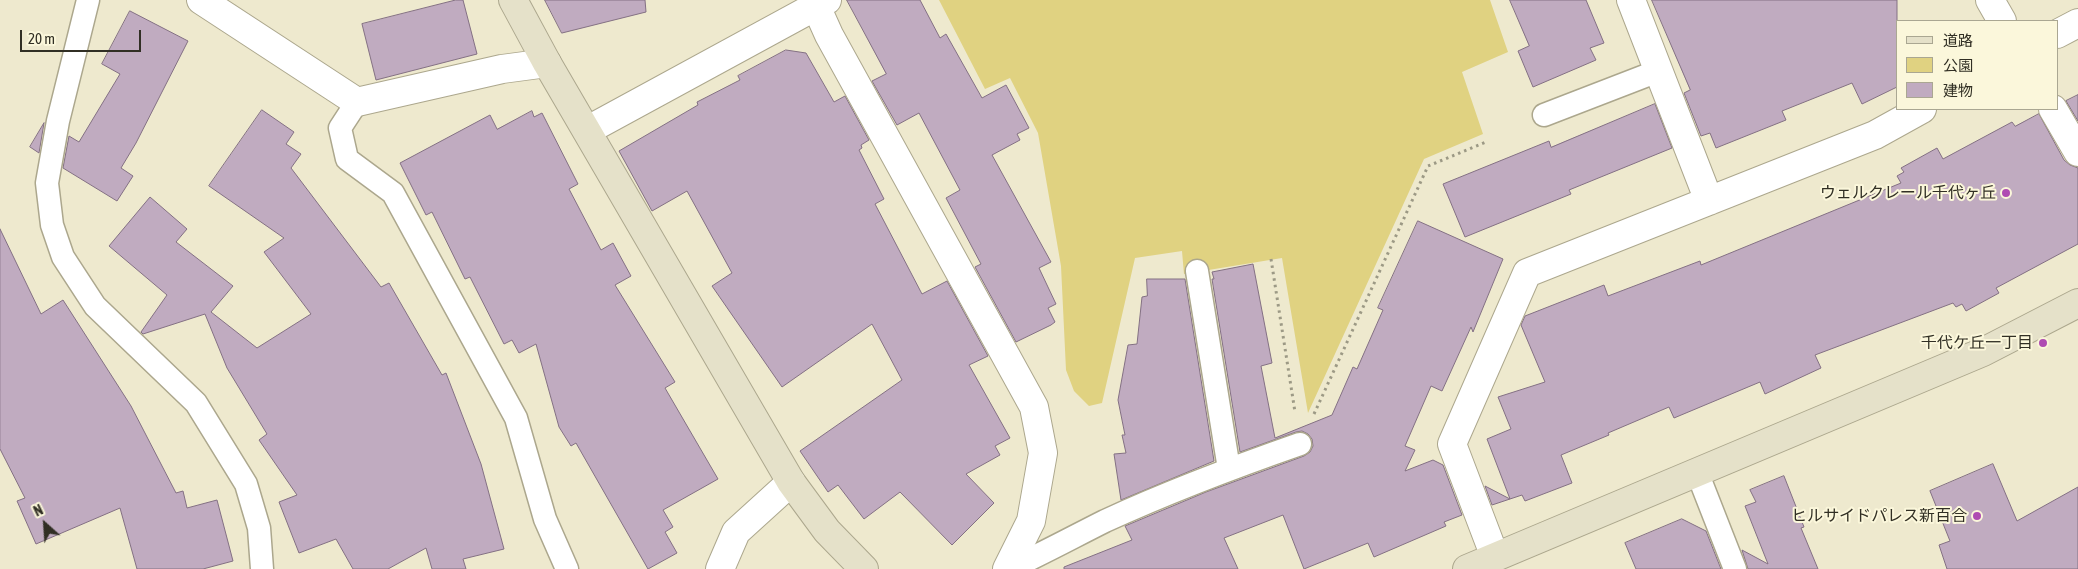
<!DOCTYPE html>
<meta charset="utf-8">
<style>
body{margin:0}
#map{position:relative;width:2078px;height:569px;overflow:hidden;background:#eee9ce;font-family:"Asap Condensed","Noto Sans JP",sans-serif}
canvas{display:block}
.legend{position:absolute;left:1896px;top:20px;width:162px;height:90px;box-sizing:border-box;background:#fbf7db;border:1px solid #aaa792;margin:0;padding:6px 9px;list-style:none;font-size:15px;color:#312f24}
.legend li{display:flex;align-items:center;gap:10px;height:25px}
.legend b{width:25px;border:1px solid #aaa792}
.north{position:absolute;left:20px;top:499px;width:50px;height:50px;-webkit-text-stroke:4px #fbf7db;paint-order:stroke;rotate:334deg;font-size:14px;font-weight:700;line-height:20px;text-align:center;color:#312f24}
.north::after{content:'';display:block;margin:auto;width:18px;height:22px;background:#312f24;clip-path:polygon(50% 0,100% 100%,50% 72%,0 100%)}
.scale{position:absolute;left:20px;top:30px;width:121px;height:22px;box-sizing:border-box;border:2px solid #312f24;border-top:0;padding-left:6px;font-size:15px;line-height:18px;white-space:nowrap;color:#312f24;-webkit-text-stroke:4px #fbf7db;paint-order:stroke}
</style>
<div id="map">
<canvas width="2078" height="569"></canvas>
<ul class="legend">
<li><b style="height:6px;background:#e5e1c9"></b>道路</li>
<li><b style="height:14px;background:#e0d281"></b>公園</li>
<li><b style="height:14px;background:#c0abc0"></b>建物</li>
</ul>
<div class="north">N</div>
<div class="scale">20 m</div>
</div>
<script>
const ctx = document.querySelector('canvas').getContext('2d');
ctx.lineJoin = 'round';
function fill(path, color) {
  ctx.fillStyle = color;
  ctx.fill(path, 'evenodd');
}
function stroke(path, color, width, dash) {
  ctx.strokeStyle = color;
  ctx.lineWidth = width;
  ctx.lineCap = dash ? 'butt' : 'round';
  ctx.setLineDash(dash || []);
  ctx.stroke(path);
}
function label(font, color, halo, rows, align = 'center') {
  ctx.font = font + ' "Asap Condensed","Noto Sans JP",sans-serif';
  ctx.lineWidth = 4;
  ctx.setLineDash([]);
  ctx.textBaseline = 'middle';
  ctx.strokeStyle = halo;
  ctx.fillStyle = color;
  for (const [text, x, y, turn = 0] of rows) {
    ctx.save();
    ctx.translate(x, y);
    ctx.rotate((+turn || 0) * Math.PI / 180);
    ctx.textAlign = isNaN(turn) ? turn : align;
    if (halo) ctx.strokeText(text, 0, 0);
    ctx.fillText(text, 0, 0);
    ctx.restore();
  }
}
const green = new Path2D(`
 M939,0h551l18,52 -46,20 21,62 -59,25 -116,254 -26,-155 -98,16 -2,-23 -47,7 -33,145 -13,3 -15,-15 -8,-21 -5,-104 -23,-133 -28,-55 -25,11z`);
const building = new Path2D(`
 M456,0h7l14,54 -101,26 -14,-56z
 M545,0h100l1,12 -84,21z
 M847,0h73l20,38 6,-4 36,64 24,-13 23,43 -12,6 3,6 -28,15 59,107 -12,6 17,36 -8,4 7,14 -4,3 -35,17 -41,-75 6,-3 -35,-66 14,-8 -41,-77 -22,12 -25,-44 14,-7z
 M1510,0h76l18,43 -14,5 6,12 -63,27 -15,-36 11,-5z
 M1652,0h245v87l-35,17 -10,-21 -70,28 4,9 -70,28 -6,-15 -9,3 -17,-43 6,-3z
 M130,11l58,30 -52,102 -15,25 12,8 -16,25 -54,-33 6,-32 10,6 41,-68 -18,-10z
 M786,50l20,3 28,49 11,-6 24,44 -8,5 1,3 -3,2 25,49 -9,5 47,90 25,-13 41,75 -19,9 41,73 -15,8 5,9 -34,19 28,29 -42,42 -52,-53 -36,27 -26,-34 -10,7 -28,-41 102,-71 -30,-56 -90,63 -70,-101 20,-13 -45,-82 -35,20 -33,-60 79,-46 -1,-3 43,-22 -2,-4z
 M2078,95v26l-12,-20z
 M1655,104l17,44 -103,42 2,4 -106,43 -22,-53 106,-43 2,6z
 M262,110l32,22 -8,12 15,10 -10,14 90,119 8,-4 53,92 4,-2 35,91 23,85 -41,10 3,10h-34l-6,-21 -38,21h-35l-17,-30 -37,14 -20,-51 18,-7 -38,-55 8,-6 -40,-66 -22,-54 -62,20 -2,-2 26,-37 -58,-49 41,-49 37,32 -11,13 57,44 -22,26 46,36 54,-34 -47,-62 20,-14 -75,-52z
 M532,111l2,6 8,-4 36,71 -9,5 32,61 12,-7 18,33 -16,9 60,97 -10,6 53,91 -55,31 10,17 -8,5 12,21 -29,16 -72,-126 -5,3 -12,-19 -23,-83 -17,9 -7,-13 -8,4 -34,-67 -5,2 -33,-67 -6,3 -26,-52 90,-48 7,14z
 M2039,114l25,46 6,5 8,3v76l-82,44 3,5 -33,18 -4,-7 -6,3 -3,-4 -138,52 6,13 -56,26 -5,-12 -86,36 -5,-11 -61,26 1,2 -48,20 11,28 -47,18 -3,-6 -30,10 -7,-19 25,13 -23,-60 24,-10 -13,-32 47,-15 -24,-57 4,-9 79,-31 4,11 92,-35 1,4 200,-82 -4,-7 7,-4 -3,-4 36,-20 6,11 69,-37 3,4z
 M44,123l-5,30 -9,-6z
 M1418,221l85,38 -30,73 -2,-5 -29,64 -11,-5 -26,60 10,4 -10,21 28,-11 10,5 19,50 -18,7 2,4 -72,31 -6,-14 -64,26 -21,-54 -59,23 14,31h-174v-2l68,-27 -7,-14 81,-34 98,-36 6,-4 3,-6 -1,-7 -4,-5 -6,-3 -6,1 -56,20 -28,-173h2l-2,-7 41,-8 19,99 -11,3 14,72 57,-23 21,-48 4,2 26,-59 -5,-2z
 M0,229l41,85 22,-14 68,106 45,87 7,-2 4,17 30,-8 16,61 -30,8h-66l-17,-61 -84,36 -19,-43 8,-3 -25,-49z
 M1147,279h38l29,182 -93,39 -7,-46 12,-1 -4,-18h3l-7,-35 10,-55 9,-1 5,-47 5,-1z
 M1993,464l24,57 61,-34v82h-131l-8,-24 11,-4 -20,-50z
 M1784,476l20,51 -3,1 17,41h-70l-6,-19 26,14 -23,-58 11,-4 -6,-12z
 M1682,519l24,12 15,38h-85l-11,-26z`);
const path = new Path2D(`
 M1271,259l24,153
 M1314,414l114,-248 58,-24`);
const lane = new Path2D(`
 M88,0l-30,121 -11,62 5,42 11,32 32,49 101,97 50,81 13,44 3,41
 M357,102l-17,26 7,31 46,34 123,225 29,101 22,50
 M1544,115l114,-44
 M1197,271l32,198
 M1697,472l38,97
 M1009,569c33,-15 64,-32 96,-48 63,-29 129,-54 195,-77`);
const street = new Path2D(`
 M201,0l156,102 145,-33 45,-6
 M1631,0l78,201
 M1990,0l12,21
 M816,6l13,29 205,372 9,46 -12,68 -24,48
 M2057,34l21,-11
 M2053,109l25,43
 M588,130l239,-130
 M1495,557l-43,-113 75,-171 348,-138 47,-26
 M720,569l16,-37 55,-50`);
const secondary = new Path2D(`
 M513,0l34,63 244,419 36,49 37,38
 M1467,569l516,-217 95,-49`);
const markers = [
 [2006,193,5,"#af4cb2"],
 [2043,343,5,"#af4cb2"],
 [1977,516,5,"#af4cb2"]
];
const poiNames = [
 ["ウェルクレール千代ヶ丘",1996,193],
 ["千代ケ丘一丁目",2033,343],
 ["ヒルサイドパレス新百合",1967,516]
];
fill(green, '#e0d281');
fill(building, '#c0abc0');
stroke(building, '#837083', 1);
stroke(lane, '#aca78d', 25);
stroke(street, '#aca78d', 30);
stroke(secondary, '#aca78d', 30);
stroke(path, '#9c9985', 3, [2.5, 4]);
stroke(lane, '#fff', 22);
stroke(street, '#fff', 28);
stroke(secondary, '#e5e1c9', 28);
for (const [x, y, r, color] of markers) {
  const dot = new Path2D();
  dot.arc(x, y, r, 0, 2 * Math.PI);
  ctx.fillStyle = color;
  ctx.fill(dot);
  stroke(dot, '#fbf7db', 2);
}
label('16px', '#312f24', '#fbf7db', poiNames, 'right');
</script>
